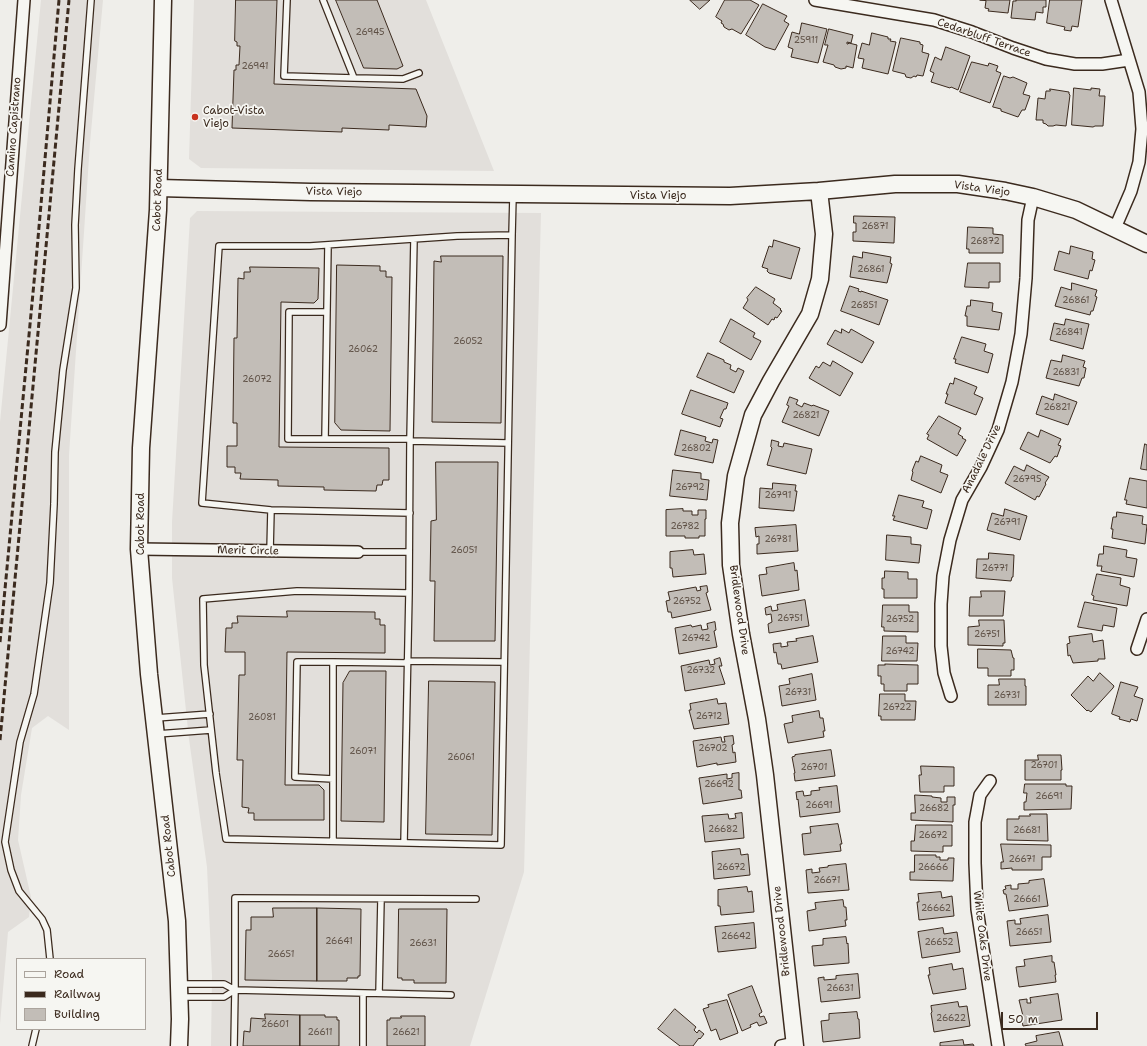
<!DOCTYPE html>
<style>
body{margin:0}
#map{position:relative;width:1147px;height:1046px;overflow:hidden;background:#efeeea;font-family:"Shantell Sans",sans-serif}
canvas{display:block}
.legend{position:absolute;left:16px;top:958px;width:130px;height:72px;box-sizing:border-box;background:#f6f6f2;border:1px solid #aba49d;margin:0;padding:5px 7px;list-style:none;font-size:12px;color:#3b2a1e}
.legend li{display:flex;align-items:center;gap:8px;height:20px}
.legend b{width:20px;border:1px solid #aba49d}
.scale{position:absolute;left:1001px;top:1012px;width:97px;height:18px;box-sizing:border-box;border:2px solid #3b2a1e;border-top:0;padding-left:5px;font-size:12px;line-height:14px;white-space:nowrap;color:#3b2a1e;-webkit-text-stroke:3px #f6f6f2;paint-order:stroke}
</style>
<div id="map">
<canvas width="1147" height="1046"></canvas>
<ul class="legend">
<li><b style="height:5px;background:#f6f6f2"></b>Road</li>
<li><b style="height:5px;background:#3b2a1e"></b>Railway</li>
<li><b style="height:11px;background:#c2bdb7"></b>Building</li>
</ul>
<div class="scale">50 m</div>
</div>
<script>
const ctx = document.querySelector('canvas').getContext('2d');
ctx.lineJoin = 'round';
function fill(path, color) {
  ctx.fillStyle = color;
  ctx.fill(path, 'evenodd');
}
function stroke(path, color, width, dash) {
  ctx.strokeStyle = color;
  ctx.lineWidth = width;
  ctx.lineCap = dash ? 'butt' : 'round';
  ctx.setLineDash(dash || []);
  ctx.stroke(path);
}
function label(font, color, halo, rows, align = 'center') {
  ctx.font = font + ' "Shantell Sans",sans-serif';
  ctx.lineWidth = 3.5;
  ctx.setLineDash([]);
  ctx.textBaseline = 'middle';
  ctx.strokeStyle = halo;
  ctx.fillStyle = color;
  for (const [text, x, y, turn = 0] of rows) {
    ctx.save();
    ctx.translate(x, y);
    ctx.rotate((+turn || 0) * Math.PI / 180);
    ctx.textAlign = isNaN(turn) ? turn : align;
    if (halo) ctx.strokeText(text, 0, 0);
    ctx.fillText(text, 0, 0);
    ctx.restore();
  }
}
const built = new Path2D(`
 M41,0h62l-13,143 -21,312v275l-21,-14 -16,12 -11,67 -3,45 13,57 -2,20 -21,15 -8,92v-602z
 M194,0h232l68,171 -293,-3 -12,-9z
 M197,211l344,2 -17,659 -54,174h-259l1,-70 -5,-109 -18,-128 -17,-161v-56l18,-304z`);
const building = new Path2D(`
 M236,0h41l-3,84 142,5 11,27 -1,11 -37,-2v5l-47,-2v4l-110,-4 2,-58h2v-5h3l1,-19h-3v-4l-2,-1z
 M336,0h41l26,66 -6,3 -33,-1z
 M690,0h20l-10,9z
 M725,0h25l9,5 -18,29 -9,-5 -3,1 -5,-3 -1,-3 -2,-1 1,-2 -6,-4z
 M980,0h30l-2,13 -20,-2 1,-2 -4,-1 1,-7z
 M1016,0h30v7h-3v6l-7,-1 -1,8 -24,-2 2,-17h3z
 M1050,0h32l-4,27 -6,-1 -1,5 -7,-1 1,-3 -18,-4z
 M763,4l24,12 -3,5 5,3 -14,26 -10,-3 -19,-12z
 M802,23l25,6 -9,34 -27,-6 2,-8 -5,-2 4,-15 7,2z
 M829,29l24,6 -2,8 -4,-1v2h1l1,-1 8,2 -4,23 -7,-2v2l-5,1 -6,-2 -1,-2 -11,-3 5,-17h-3z
 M872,33l16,4v2h3l-1,2 6,1 -8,32 -26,-6 2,-9 -6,-1 4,-15 7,2z
 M901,38l19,4v2l3,1 -1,7 7,2 -6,22 -6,-1 -1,2 -2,-1 -3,2 -5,-1 -1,-3 -12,-3z
 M946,47l24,9 -12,34 -7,-3 -1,1 -19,-6 3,-9 -4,-2 5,-14 6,3z
 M972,62l16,4 1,-3 9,3 -2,5 5,2 -11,30 -30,-11z
 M1004,76l6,2 3,-1 14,6 -4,11 7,2 -5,14h-3l-4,7 -17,-6v-2l-8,-2z
 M1074,88l17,2v-2l9,1 -1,7h6l-2,30h-8l-2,1 -21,-2z
 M1050,89l19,3v2l1,1 -4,31 -10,-1 -3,1h-5l-2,-2 -3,-1v-3h-7l2,-22 7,1 1,-8h4z
 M854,216l41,1 -1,26 -41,-2v-9h3v-9h-2z
 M968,227l25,1v6l10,1v18h-34v-4h-2z
 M774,240l26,8 -9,31 -22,-6 -2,-2 1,-2 -6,-2 7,-21 3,1z
 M1071,246l22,6 -1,7 3,1 -3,11 -2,-1 -2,9 -34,-9 5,-19 10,3z
 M863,252l28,5 -1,6 2,1 -5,19 -37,-6 3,-21 9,2z
 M441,256h62l-2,167 -69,-1 2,-161 7,1z
 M968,263h32v19h-11v6l-24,-1z
 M337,265l43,1v5h6v6h6l-2,154 -49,-1 -6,-7z
 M250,267l69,1 -1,31 -4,4 -33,-1 -2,145 110,1v32h-6l-1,5h-5l-1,6 -52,-1v-3l-46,-1v-6l-38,-1 1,-6h-6v-6h-8v-21h10v-23h-4l1,-85h3l1,-60 6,1v-7h6z
 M1072,283l25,7 -2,6 2,1 -4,14h-2l-1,4 -35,-9 6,-19 10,3z
 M850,286l9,3 -1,2 3,1v-1l27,9 -9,25 -38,-14z
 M756,287l19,12 -2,4 8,6 -1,1 2,1 -5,7 -2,-1 -1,3 -2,-1 -4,6 -25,-17 5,-8 -1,-2z
 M971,300l22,3 -1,8 10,2 -3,17 -32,-4v-10h-2l2,-10h3z
 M731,319l24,14 -2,4 8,4 -10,19 -31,-18z
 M1066,319l23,5 -6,25 -33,-9 4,-17 10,2z
 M842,329l7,4 2,-4 23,13 -12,21 -35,-19 8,-14 6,3z
 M962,337l24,7 -2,7 9,3 -5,19 -33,-10 1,-4h-2z
 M708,353l16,7v2l7,3 -1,4 6,3 2,-4 6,3 -10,22 -37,-16z
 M1063,355l22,6 -2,6 3,1 -2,10h-2l-3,8 -33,-8 5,-18 10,2z
 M833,361l20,12 -13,23 -31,-18 7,-12 3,2 4,-6 7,4z
 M955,378l22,9 -3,7 9,4 -7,17 -31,-12 3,-9h-2l4,-11 3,1z
 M691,390l37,13 -2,6h-2l-4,9 3,1 -3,8 -38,-13z
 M1055,394l22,8 -9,23 -32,-11 6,-18 11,4z
 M790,397l8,3 -2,4 6,3 2,-4 8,3 1,-1 16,6 -10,25 -37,-14 7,-16 -2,-1z
 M939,416l22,12 -3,6 5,3 -1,1 4,2 -9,16 -30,-17 2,-4 -2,-1z
 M681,430l25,7 -1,4 7,2 1,-4 5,1 -5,23 -38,-8z
 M1041,430l20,9 -3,6 3,1 -4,11 -2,-1 -5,7 -30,-14 8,-17 10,5z
 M772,440l7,2 -1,4 5,1 1,-4 28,6 -6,25 -39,-9 5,-17 -1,-1z
 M1145,444l2,1v25l-6,-1z
 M921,456l21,9 -2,7 8,3 -7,18 -30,-13 2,-8 -1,-1 4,-10 2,1z
 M436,462h62l-3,179h-61l1,-60h-5l1,-60 5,-1z
 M1027,465l22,12 -4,6 1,1 -7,13 -2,-1 -2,4 -30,-17 9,-17 10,5z
 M673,470l28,3v6l8,1 -2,20 -37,-4z
 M1130,478l17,3v27l-21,-4 1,-4h-2z
 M773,483l23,2 -1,6h2l-3,20 -35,-3 1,-20 12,1z
 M899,495l25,6 -2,6 10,3 -5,19 -34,-9 2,-4h-2z
 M683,509v2h9v4h6v-5h8v9h-1v17h-6v2h-14v-2h-19v-26z
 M1005,509l22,7 -7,24 -33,-10 5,-17 11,3z
 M1117,512l26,4 -1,8 5,1 -2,19 -33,-6 1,-9h-2l2,-12h3z
 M796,525l2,26 -41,3v-10h2v-8l-3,1 -1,-9z
 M887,535l24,2v7l10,1 -2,18 -33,-3z
 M1104,546l23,4 -1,7 11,2 -3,18 -33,-6 1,-5h-5l2,-12h4z
 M693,550l1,5 10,-1 2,20 -33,3 -1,-9h-2v-16z
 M989,553l25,2 -1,22h-1l-1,4 -35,-3 1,-19h11z
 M794,563l1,8 2,-1 2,20 -37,6 -3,-21 8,-1 -1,-6z
 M885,571l23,1v7h9v19h-33v-9h-2v-11h2z
 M1097,574l24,4 -1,7 10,3 -3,18 -34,-6 1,-4 -2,-1z
 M707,586l1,6 -2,1 5,17 -39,8 -1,-6h-3l-2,-11 4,-1 -2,-8 28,-5 1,4 4,-1 -1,-3z
 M981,591h24l-2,25h-34l1,-19h11z
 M805,600l4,26 -40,7 -1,-9 4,-2 -1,-8 -5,1 -1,-7 6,-2 1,5 6,-1 -1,-5z
 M1085,602l32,6 -3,19 -11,-2 -1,6 -24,-4z
 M883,605h26v7h9v20l-34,-1v-4h-2z
 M287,611l88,1v7h5v6h5v28l-98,-1 -2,133h34l5,5v30h-70v-7h-6l1,-5 -7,-1 1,-47h-6l2,-85h6v-23h-20l1,-24h6v-5h6l-1,-7 50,1z
 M979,620h25l1,23h-2v3l-35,-1v-18l11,-1z
 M715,622l1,8 -2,1 3,16 -38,7 -4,-26 16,-3 1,2 9,-2 1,5 6,-1 -1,-5z
 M1092,634l1,8 10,-2 2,19h-7v2l-25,2 -3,-8 -2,1 -1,-12 3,-1 -1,-6z
 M813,636l5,26 -36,7 -1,-5h-3l-2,-12 -2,1 -1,-9 8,-1v4l7,-1 -1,-4 10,-1 -1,-2z
 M883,636h23v7h12l-1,18h-35z
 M978,649l33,1 2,8h1v12h-3v6h-23v-8h-10z
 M720,658l2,8h-3l6,18 -40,7 -4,-25 28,-6 1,5 5,-1 -1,-4z
 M885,664l33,1v19h-11v7h-23v-7h-3v-8h-3v-11h7z
 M350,671h36l-2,151 -43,-1 2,-138z
 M1100,673l14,13 -1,2 -22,24 -3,-2 -1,1 -16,-16 17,-19 5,5z
 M812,674l4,26 -34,6 -3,-20 11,-2 -1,-5z
 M999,679h26v7h1v19h-38v-20h11z
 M429,681l66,1 -3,153 -66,-1z
 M1121,682l17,5 -4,9 9,3 -6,22 -6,-2 -1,3 -11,-3 1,-2 -8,-3z
 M880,694h25v7h11l-1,19h-34v-4h-2z
 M717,699l1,5 8,-1 3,21 -35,5 -5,-19h2l-1,-6z
 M819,711l1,7h3l2,13h-2l1,6 -36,6 -4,-19 9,-2 -1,-6z
 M733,736l1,8 -2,1 1,8 2,-1 1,10 -19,3v-2l-20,4 -4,-26 28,-4 1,5h3l-1,-5z
 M831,750l4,26 -40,5 -1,-8h1l-3,-16 3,-1v-1z
 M1038,755h23l1,15h-1v10h-36v-20h13z
 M921,766l33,1v19h-10v6h-24l-1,-17h2z
 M739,773v17h2l1,8 -39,6 -4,-26 28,-4v5l5,-1v-4z
 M1025,784h41v2h6l-1,23 -47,1v-8h2l1,-9h-3z
 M837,786l3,26 -40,5 -2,-18 -1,1 -1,-8 7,-1 1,5 7,-1v-4l9,-1 -1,-2z
 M915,795l17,1v1l9,1v4h6v-5h8v8h-2v17l-42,-2v-7h4z
 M742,813l2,25 -39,4 -3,-26 26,-2 1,5 7,-1 -1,-4z
 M1030,814h17l1,27 -41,-1v-21h12v-3h11z
 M838,824l4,20h-2l1,7 -37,4 -2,-21 9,-1 -1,-6z
 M916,825h36v21h-9v6l-32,-1v-10h3z
 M1001,844l50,1v12h-9v13h-30v-2l-11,1v-7h2z
 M740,849l1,6 7,-1 2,21 -36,4 -2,-27z
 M915,855h21v2h4v3h8v-2h6l-1,23 -43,-1v-8h4z
 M846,864l3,26 -41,3 -2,-23 6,-1v4l8,-1 -1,-4 9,-1v-1z
 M1044,879l4,27 -39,5 -3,-17h-2l-1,-4 3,-1 -1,-3 6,-1v4h7v-5l11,-1v-2z
 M747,887l1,5 4,-1 2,21 -33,3 -1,-9h-2v-16z
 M941,892l1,6 10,-2 2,20 -35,4 -2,-18h2l-1,-8z
 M843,900l1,7h2l1,13h-2l1,6 -37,5 -2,-20 9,-2 -1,-6z
 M273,908h44v73l-72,-1 1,-50h5v-13h22z
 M317,908l44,1 -1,67h-2v2h-11v3h-30z
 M399,909h48l-1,74h-32v-3h-12v-2h-4z
 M1048,915l3,27 -41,4 -3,-25 8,-1v4h6l-1,-5z
 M754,923l2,25 -38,4 -3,-25z
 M943,928l1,6 13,-2 3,20 -38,6 -4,-26z
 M846,937l1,7 1,-1 1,20 -35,3 -2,-20 11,-1v-6z
 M1052,956v6h2l2,13h-1l1,7 -37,5 -3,-20 9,-1 -1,-6z
 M952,964l1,6 10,-2 3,21 -33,5 -5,-19h2l-1,-7z
 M858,974l2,24 -39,4 -3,-24 6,-1v3l12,-1v-3z
 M752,986l10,26 -3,2 1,3 4,-1 3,7 -8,3 -2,-4 -7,3 1,2 -9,4 -14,-36z
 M1058,994l4,26 -39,6 -2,-10h2l-4,-16 8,-1v4h4l-1,-5z
 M727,1000l11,33 -18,7 -4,-11 -5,2 -8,-22 6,-2 -1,-2z
 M958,1002l1,5 8,-1 3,20 -36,6 -3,-19 1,-1 -1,-6z
 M675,1009l21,18 -2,3 3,3 2,-3 5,4 -4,5 -1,-1 -6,8h-13l-22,-17z
 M857,1012l1,7h1l1,19 -37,4 -2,-21 8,-1v-6z
 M265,1014l35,1v31h-57l1,-15 6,1 1,-14 14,1z
 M300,1015h25v2h12v3h2v26h-39z
 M401,1016h24v30h-38v-26h3v-2h11z
 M1059,1032l4,14h-37l-1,-2 12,-3 -1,-5z
 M963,1040l1,5 9,-1 1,2h-34v-3z`);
const lane = new Path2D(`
 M287,0l-3,76 70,2
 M323,0l31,78 49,1 16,-6
 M512,235l1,-39
 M328,245l-3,194h85
 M325,439h-37l1,-127h38
 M410,441l98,2
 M270,551l1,-41
 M358,552h51
 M409,593l-112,-2 -94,8 1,66 12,108 10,66 275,6 11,-610 -55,1 -147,10h-91l-17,257 69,7 139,3
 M407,661l97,1
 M156,718l54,-4
 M157,734l54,-4
 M333,779l-38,-2 2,-115h36
 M333,841v-179l74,1
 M404,843l5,-250 1,-154 4,-200
 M50,959l-3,-29 -5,-11 -23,-28 -8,-21 -6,-28 15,-100 14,-48 16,-111 4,-79 1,-52 8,-82 13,-82 -1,-63 3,-56 13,-169
 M181,984h43l11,6 216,5
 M379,993l2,-94
 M181,997h43l11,-7
 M32,1046l4,-17
 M234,1046l1,-56v-92l241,1
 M363,1046v-53`);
const street = new Path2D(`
 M815,0l119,20 38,12 41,16 33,11 29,5h27l27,-4
 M1111,0l28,92 3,37 -3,33 -8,29 -16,37
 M0,325l24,-325
 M139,549l219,3
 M1137,649l10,-30
 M951,696l-7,-23 -3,-27v-42l2,-28 7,-36 12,-40 19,-33 17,-37 14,-48 9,-48 5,-56 2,-58 5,-23
 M990,781l-10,14 -5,27v41l2,46 21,137
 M781,1046l14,-3`);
const secondary = new Path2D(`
 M163,0l-5,210 -17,238 -2,101 10,125 28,247 3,98 -1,27
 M159,188l152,4 419,4 89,-5 76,-7h63l47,7 28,6 43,13 71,34
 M795,1046l-30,-271 -8,-56 -16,-85 -10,-69 -1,-42 6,-47 17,-61 18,-34 39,-67 10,-35 4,-45 -5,-43`);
const rail = new Path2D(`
 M0,642l36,-381 23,-261
 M0,740l69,-740`);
const markers = [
 [195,117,4,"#c8321e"]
];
const numberNames = [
 ["26945",370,33],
 ["25911",806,41],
 ["26941",255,67],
 ["26871",875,227],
 ["26872",985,242],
 ["26861",871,270],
 ["26861",1076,301],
 ["26851",864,306],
 ["26841",1069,333],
 ["26052",468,342],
 ["26062",363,350],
 ["26831",1066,373],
 ["26072",257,380],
 ["26821",1057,408],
 ["26821",806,416],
 ["26802",696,449],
 ["26795",1027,480],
 ["26792",690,488],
 ["26791",778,496],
 ["26791",1007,523],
 ["26782",685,527],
 ["26781",778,540],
 ["26051",464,551],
 ["26771",995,569],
 ["26752",687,602],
 ["26751",790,619],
 ["26752",900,620],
 ["26751",987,635],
 ["26742",696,639],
 ["26742",900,652],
 ["26732",701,671],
 ["26731",798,693],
 ["26731",1007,696],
 ["26722",897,708],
 ["26712",709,717],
 ["26081",262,718],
 ["26702",713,749],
 ["26071",363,752],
 ["26061",461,758],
 ["26701",1044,766],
 ["26701",814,768],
 ["26692",719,785],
 ["26691",1049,797],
 ["26691",819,806],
 ["26682",934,809],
 ["26682",723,830],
 ["26681",1027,831],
 ["26672",933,836],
 ["26671",1022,860],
 ["26672",731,868],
 ["26666",933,868],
 ["26671",827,881],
 ["26661",1027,900],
 ["26662",936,909],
 ["26651",1029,933],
 ["26642",736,937],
 ["26641",339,942],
 ["26652",939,943],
 ["26631",423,944],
 ["26651",281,955],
 ["26631",840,989],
 ["26622",951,1019],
 ["26601",275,1025],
 ["26611",320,1033],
 ["26621",406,1033]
];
const streetNames = [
 ["Cedarbluff Terrace",984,38,19],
 ["Camino Capistrano",14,127,-86],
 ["Vista Viejo",982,189,8],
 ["Vista Viejo",334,192,1],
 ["Vista Viejo",658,196],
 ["Cabot Road",158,200,-88],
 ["Anadale Drive",982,459,-64],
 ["Cabot Road",141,524,-90],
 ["Merit Circle",248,551,1],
 ["Bridlewood Drive",739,610,82],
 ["Cabot Road",169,846,-96],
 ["Bridlewood Drive",782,931,-96],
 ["White Oaks Drive",982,936,83]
];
const poiNames = [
 ["Cabot-Vista",203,111],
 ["Viejo",203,124]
];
fill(built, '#e2dfdb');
fill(building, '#c2bdb7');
stroke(building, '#3b2a1e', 1);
stroke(lane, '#3b2a1e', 8);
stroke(street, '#3b2a1e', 14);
stroke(secondary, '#3b2a1e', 19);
stroke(lane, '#f6f6f2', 5.5);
stroke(street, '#f6f6f2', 11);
stroke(secondary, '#f6f6f2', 16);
stroke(rail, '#3b2a1e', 3, [6, 3]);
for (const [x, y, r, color] of markers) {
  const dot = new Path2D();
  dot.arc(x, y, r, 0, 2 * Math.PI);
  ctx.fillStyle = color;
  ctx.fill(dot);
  stroke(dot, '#f6f6f2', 1.5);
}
label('9px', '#5d4f44', null, numberNames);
label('11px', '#3b2a1e', '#f6f6f2', streetNames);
label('11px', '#3b2a1e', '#f6f6f2', poiNames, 'left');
</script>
